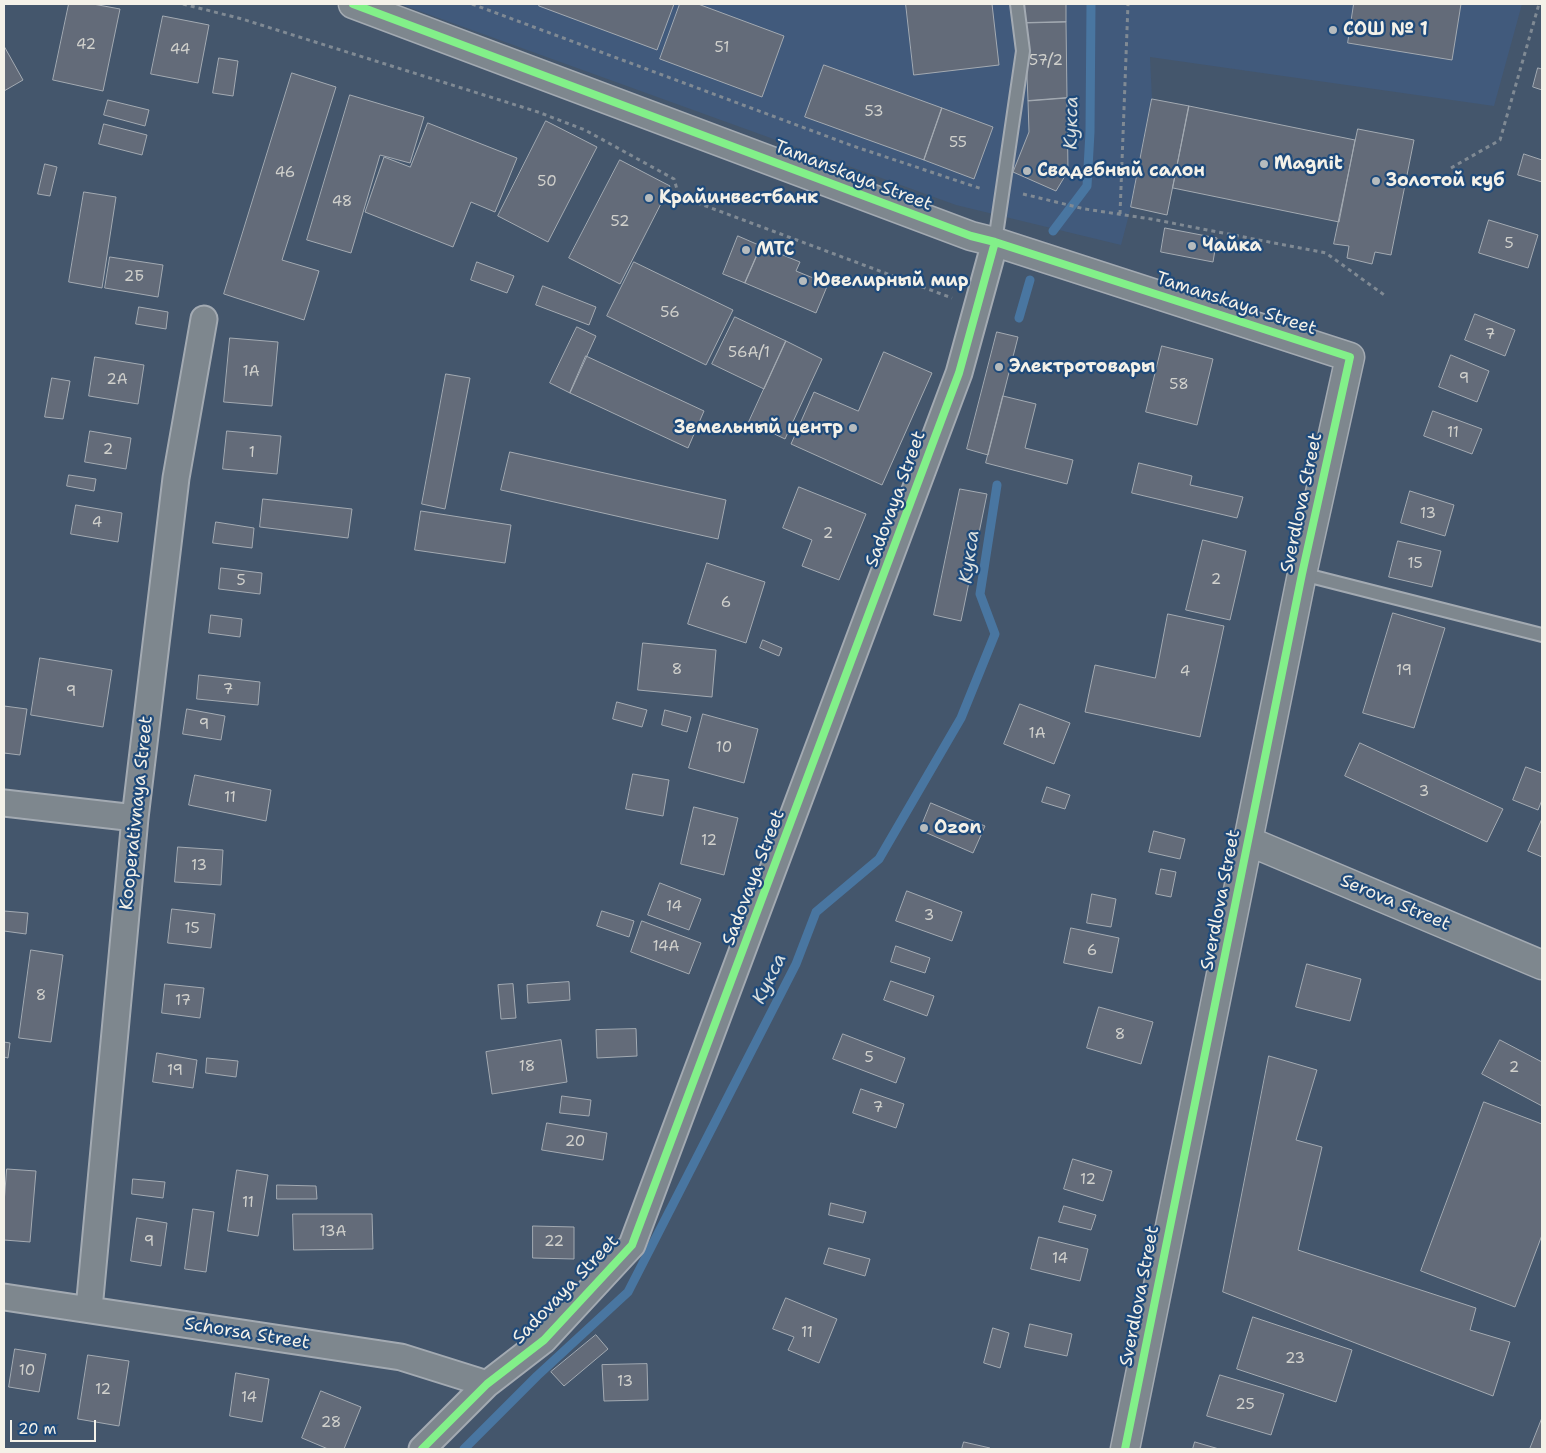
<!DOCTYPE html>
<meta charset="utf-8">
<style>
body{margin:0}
#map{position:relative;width:1546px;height:1453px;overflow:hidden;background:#44566c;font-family:"Shantell Sans",sans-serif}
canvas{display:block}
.frame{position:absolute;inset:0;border:5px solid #f4f1e8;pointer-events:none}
.scale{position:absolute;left:10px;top:1420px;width:86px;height:22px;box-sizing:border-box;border:2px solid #f4f1e8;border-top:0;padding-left:6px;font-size:15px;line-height:18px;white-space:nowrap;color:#f4f1e8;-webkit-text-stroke:4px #1f4a7a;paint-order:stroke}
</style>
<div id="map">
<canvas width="1546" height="1453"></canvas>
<div class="frame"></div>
<div class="scale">20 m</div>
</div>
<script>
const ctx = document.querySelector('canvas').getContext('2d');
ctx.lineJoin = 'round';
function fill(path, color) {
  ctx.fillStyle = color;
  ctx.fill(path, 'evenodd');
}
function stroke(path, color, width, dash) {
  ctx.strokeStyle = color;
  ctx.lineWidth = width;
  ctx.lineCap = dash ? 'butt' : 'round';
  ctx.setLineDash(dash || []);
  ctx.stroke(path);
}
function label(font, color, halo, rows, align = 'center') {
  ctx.font = font + ' "Shantell Sans",sans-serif';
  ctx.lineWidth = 4.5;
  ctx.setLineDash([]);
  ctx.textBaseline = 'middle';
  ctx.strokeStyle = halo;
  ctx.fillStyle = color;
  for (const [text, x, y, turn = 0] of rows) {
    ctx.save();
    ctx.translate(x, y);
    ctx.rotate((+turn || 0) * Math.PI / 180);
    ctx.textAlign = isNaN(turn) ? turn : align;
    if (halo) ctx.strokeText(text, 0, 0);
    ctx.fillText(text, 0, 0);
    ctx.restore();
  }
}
const built = new Path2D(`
 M400,4h1122l-28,102 -344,-49 2,42 -21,108 -10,38 -165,-40z`);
const stream = new Path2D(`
 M1053,231l34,-45 3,-54 1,-128
 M1019,318l11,-38
 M464,1449l73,-73 91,-84 168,-328 20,-52 63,-53 82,-141 34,-84 -15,-40 17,-109`);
const building = new Path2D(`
 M69,4h24l27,5 -17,82 -50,-11z
 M540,4h134l-17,46 -118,-44z
 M680,4h18l86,32 -22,61 -102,-38z
 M906,4h86l7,61 -85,10z
 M1025,4h41v18l-41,1z
 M1354,4h107l-9,56 -104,-17z
 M163,16l46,9 -11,58 -47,-9z
 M1066,22l1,76 -39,3 -3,-78z
 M4,46l19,34 -19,11z
 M219,58l19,3 -5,35 -20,-3z
 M824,65l118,43 -18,52 -119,-43z
 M1538,68l4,1v21l-9,-3z
 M292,73l44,14 -54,173 37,11 -15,49 -80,-26z
 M350,95l74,22 -14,46 -30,-8 -29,98 -44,-13z
 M1067,98l1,73 -12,20 -43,-19 16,-40 -1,-31z
 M1152,99l37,7 -22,109 -36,-8z
 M108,100l41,10 -4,16 -41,-11z
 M1189,106l166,34 -16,82 -166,-34z
 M942,108l51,19 -19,52 -50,-19z
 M546,121l51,26 -49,95 -50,-26z
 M428,123l89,35 -22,54 -24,-10 -18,45 -88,-35 19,-55 26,10z
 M104,124l43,11 -5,20 -43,-11z
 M1358,129l56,11 -23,115 -16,-3 -3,12 -25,-6 2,-12 -15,-2z
 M1524,154l18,6v22l-24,-7z
 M620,160l50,26 -50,98 -51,-26z
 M45,164l12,3 -7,29 -12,-2z
 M84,192l32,5 -14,91 -33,-6z
 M1489,220l49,15 -10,33 -49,-15z
 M1165,228l52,10 -4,24 -52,-10z
 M738,236l23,10 -16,37 -22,-9z
 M761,246l39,16 -4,9 32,13 -12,29 -71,-30z
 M110,257l53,8 -5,32 -53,-9z
 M477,262l37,14 -7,17 -36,-13z
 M634,262l99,48 -27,55 -99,-49z
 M543,286l53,21 -7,18 -53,-20z
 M139,307l29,5 -2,17 -30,-5z
 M1475,314l40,16 -10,26 -40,-16z
 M735,317l51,24 -22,48 -52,-25z
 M577,327l19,9 -26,57 -20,-10z
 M997,332l21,5 -30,118 -21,-6z
 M230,338l48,4 -6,64 -48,-4z
 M786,341l36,18 -37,80 -36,-17z
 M1162,346l51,13 -16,66 -51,-13z
 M884,352l48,21 -50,112 -91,-41 23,-52 44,19z
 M1451,355l38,16 -12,31 -38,-15z
 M586,356l118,55 -16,37 -118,-55z
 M95,357l49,8 -6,39 -49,-8z
 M446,374l24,4 -25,131 -23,-5z
 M52,378l18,3 -7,38 -18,-2z
 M1003,396l33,8 -11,44 48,12 -6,24 -81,-21z
 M1433,411l49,18 -10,25 -48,-18z
 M90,431l41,7 -5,31 -41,-7z
 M227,431l54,5 -4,38 -54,-5z
 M510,452l216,48 -8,39 -217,-49z
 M1139,463l53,13 -2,9 53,12 -6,21 -105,-25z
 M69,475l27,4 -2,12 -27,-5z
 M799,487l67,27 -27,66 -37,-14 10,-26 -29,-12z
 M960,489l27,5 -26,127 -27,-6z
 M1410,491l44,14 -9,31 -44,-13z
 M263,499l89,10 -4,29 -88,-11z
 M76,505l46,8 -4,29 -47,-8z
 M421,511l90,14 -6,38 -90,-13z
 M216,522l38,6 -2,20 -39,-5z
 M1203,540l43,11 -16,69 -44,-10z
 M1398,541l43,10 -9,36 -43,-10z
 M707,563l58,19 -19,61 -58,-19z
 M221,568l41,5 -2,21 -41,-5z
 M1393,613l52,15 -31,100 -51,-15z
 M1168,614l56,12 -24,111 -115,-25 10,-47 60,13z
 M211,615l31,4 -2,18 -31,-4z
 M763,640l19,8 -3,8 -19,-8z
 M643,643l73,7 -4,47 -74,-7z
 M40,658l72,12 -9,57 -72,-12z
 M199,675l61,7 -2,23 -61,-6z
 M617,702l30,8 -5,17 -29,-8z
 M1020,704l50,19 -16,41 -50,-20z
 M4,706l23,3 -7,46 -16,-2z
 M187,709l38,7 -4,24 -38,-6z
 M665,710l26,7 -4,15 -25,-7z
 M703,714l55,15 -14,54 -55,-15z
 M1360,743l143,66 -16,33 -142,-66z
 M1526,767l16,6v27l-4,10 -25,-10z
 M633,774l36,6 -6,36 -37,-7z
 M195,775l76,15 -5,31 -77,-16z
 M1047,787l23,8 -5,14 -23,-7z
 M931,803l54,23 -12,27 -53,-23z
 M694,807l44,11 -14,57 -43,-11z
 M1542,819v38l-14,-6z
 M1154,831l31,8 -5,20 -31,-7z
 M178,847l45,3 -2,35 -46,-3z
 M1161,869l15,3 -5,25 -15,-3z
 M660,883l41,16 -12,31 -41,-15z
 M907,891l55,21 -10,29 -56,-20z
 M1092,894l24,5 -5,28 -24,-4z
 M172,909l43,5 -4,34 -43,-5z
 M4,911l24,2 -2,21 -22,-3z
 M602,911l32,10 -5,16 -32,-11z
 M642,921l59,22 -12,31 -58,-22z
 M1071,928l48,10 -7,35 -48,-10z
 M896,946l34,12 -5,15 -34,-11z
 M31,950l32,5 -12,87 -32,-4z
 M1307,964l54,15 -11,42 -54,-14z
 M891,981l43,15 -7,20 -43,-16z
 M569,982l1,18 -42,3 -1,-18z
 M165,984l39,4 -4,30 -38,-5z
 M513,984l3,34 -15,1 -3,-34z
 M1099,1007l54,15 -12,42 -54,-16z
 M636,1029l1,27 -40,2 -1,-28z
 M843,1034l62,24 -9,25 -63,-24z
 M561,1040l6,42 -75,12 -6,-42z
 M1500,1040l42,22v44l-60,-32z
 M4,1042l6,1 -2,15 -4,-1z
 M157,1053l40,7 -4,28 -40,-6z
 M1269,1056l48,14 -21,70 26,7 -24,103 178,58 -6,22 40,12 -17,54 -270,-104z
 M207,1058l31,3 -2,16 -30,-4z
 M861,1089l43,15 -8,24 -43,-15z
 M562,1096l29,4 -2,16 -29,-3z
 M1484,1102l58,22v111l-27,72 -94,-36z
 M547,1123l60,10 -4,27 -61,-10z
 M1073,1159l39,12 -9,30 -39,-12z
 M7,1169l29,2 -6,71 -26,-2v-36z
 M237,1170l31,5 -10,61 -30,-5z
 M133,1179l32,3 -2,16 -31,-4z
 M277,1185l39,1 1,13h-40z
 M831,1203l35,9 -3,11 -34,-8z
 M1064,1206l32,9 -5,15 -32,-8z
 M193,1209l21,3 -8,60 -21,-3z
 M293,1214h79l1,35 -79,1z
 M137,1218l30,5 -6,43 -30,-5z
 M533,1226l41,1v32l-41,-1z
 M1039,1237l49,12 -8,32 -49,-12z
 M829,1248l41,11 -5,17 -41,-12z
 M786,1298l51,21 -18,44 -31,-13 6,-13 -21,-8z
 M1253,1317l99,33 -16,52 -99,-33z
 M1030,1324l42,10 -5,22 -42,-9z
 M993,1328l16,5 -9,35 -16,-5z
 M596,1335l12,14 -44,37 -13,-14z
 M15,1349l31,5 -7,38 -30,-5z
 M88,1355l41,6 -10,65 -41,-7z
 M647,1364l1,36 -44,1 -2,-36z
 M236,1373l33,6 -7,43 -32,-6z
 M1220,1375l64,19 -13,41 -64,-19z
 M321,1391l40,16 -17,42h-16l-26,-11z
 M1542,1418v31h-12z
 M964,1442l26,6 -1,1h-27z
 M1195,1442l24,7h-26z`);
const path = new Path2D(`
 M183,4l59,15 296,93 47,18 89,49 5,17 273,102
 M472,4l381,142 129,43
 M1451,168l49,-28 39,-136
 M1023,194l62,15 66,10 175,34 61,44
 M1120,214l8,-210`);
const lane = new Path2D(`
 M995,242l28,-191 -6,-47
 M1302,574l240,61`);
const street = new Path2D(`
 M4,803l131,15
 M4,1297l397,60 86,27
 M89,1309l46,-491 41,-340 28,-159
 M422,1449l65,-65 57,-44 88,-95 327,-872 36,-131`);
const secondary = new Path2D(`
 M353,4l618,232 24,6 355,115 -48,217 -177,875
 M1248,841l294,124`);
const cycleway = new Path2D(`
 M353,4l618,232 24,6 355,115 -48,217 -177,875
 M422,1449l65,-65 57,-44 88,-95 327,-872 36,-131`);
const markers = [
 [1333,30,5,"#b6bbbd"],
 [1264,164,5,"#b6bbbd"],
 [1027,171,5,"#b6bbbd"],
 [1376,181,5,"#b6bbbd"],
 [649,198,5,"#b6bbbd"],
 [1192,246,5,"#b6bbbd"],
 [746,250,5,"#b6bbbd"],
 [803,281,5,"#b6bbbd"],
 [999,367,5,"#b6bbbd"],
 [853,428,5,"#b6bbbd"],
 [924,828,5,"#b6bbbd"]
];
const numberNames = [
 ["42",86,45],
 ["51",722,48],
 ["44",180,50],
 ["57/2",1046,61],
 ["53",874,112],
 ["55",958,143],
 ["46",285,173],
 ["50",547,182],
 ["48",342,202],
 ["52",620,222],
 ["5",1509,244],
 ["2Б",134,277],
 ["56",670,313],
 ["7",1490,335],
 ["56А/1",749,353],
 ["1А",251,372],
 ["9",1464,379],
 ["2А",117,380],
 ["58",1179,385],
 ["11",1453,433],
 ["2",108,450],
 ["1",252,453],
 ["13",1428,514],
 ["4",97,523],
 ["2",828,534],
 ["15",1415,564],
 ["2",1216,580],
 ["5",241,581],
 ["6",726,603],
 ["8",677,670],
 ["19",1404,671],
 ["4",1185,672],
 ["7",228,690],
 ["9",71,692],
 ["9",204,725],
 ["1А",1037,734],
 ["10",724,748],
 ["3",1424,792],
 ["11",230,798],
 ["12",709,841],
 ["13",199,866],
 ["14",674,907],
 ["3",929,916],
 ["15",192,929],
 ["14А",666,947],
 ["6",1092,951],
 ["8",41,996],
 ["17",183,1001],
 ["8",1120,1035],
 ["5",869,1058],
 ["18",527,1067],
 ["2",1514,1068],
 ["19",175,1071],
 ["7",878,1108],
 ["20",575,1142],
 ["12",1088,1180],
 ["11",248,1203],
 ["13А",333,1232],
 ["9",149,1242],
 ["22",554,1242],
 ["14",1060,1259],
 ["11",807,1333],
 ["23",1295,1359],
 ["10",27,1371],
 ["13",625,1382],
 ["12",103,1390],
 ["14",249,1398],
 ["25",1245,1405],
 ["28",331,1423]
];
const poiNames = [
 ["СОШ № 1",1343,30],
 ["Magnit",1274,164],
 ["Свадебный салон",1037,171],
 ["Золотой куб",1386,181],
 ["Крайинвестбанк",659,198],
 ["Чайка",1202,246],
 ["МТС",756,250],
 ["Ювелирный мир",813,281],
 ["Электротовары",1009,367],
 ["Земельный центр",843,428,"right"],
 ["Ozon",934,828]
];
const streetNames = [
 ["Tamanskaya Street",853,176,21],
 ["Tamanskaya Street",1236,304,18],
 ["Sadovaya Street",896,499,-70],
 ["Sverdlova Street",1302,503,-78],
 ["Kooperativnaya Street",137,813,-84],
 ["Sadovaya Street",754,878,-69],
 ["Sverdlova Street",1221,900,-79],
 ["Serova Street",1395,903,23],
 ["Sadovaya Street",566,1290,-46],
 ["Sverdlova Street",1140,1296,-79],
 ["Schorsa Street",247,1334,9]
];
const waterNames = [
 ["Кукса",1072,123,-89],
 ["Кукса",970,557,-82],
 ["Кукса",770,979,-64]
];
fill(built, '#415a7c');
stroke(stream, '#4976a1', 9);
fill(building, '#636b79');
stroke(building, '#a3aab2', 1);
stroke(lane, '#a3aab2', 16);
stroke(street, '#a3aab2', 29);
stroke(secondary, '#a3aab2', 31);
stroke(path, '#808a94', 3, [4, 4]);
stroke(lane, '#7e878e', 12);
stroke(street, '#7e878e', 25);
stroke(secondary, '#7e878e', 28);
stroke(cycleway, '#82f089', 8);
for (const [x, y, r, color] of markers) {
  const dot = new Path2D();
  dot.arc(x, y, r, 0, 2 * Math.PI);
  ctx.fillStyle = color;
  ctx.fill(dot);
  stroke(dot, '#1f4a7a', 2);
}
label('15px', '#d0d0cc', null, numberNames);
label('bold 18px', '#f4f1e8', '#1f4a7a', poiNames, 'left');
label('18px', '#f4f1e8', '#1f4a7a', streetNames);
label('italic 19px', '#dadfde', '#1f4a7a', waterNames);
</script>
